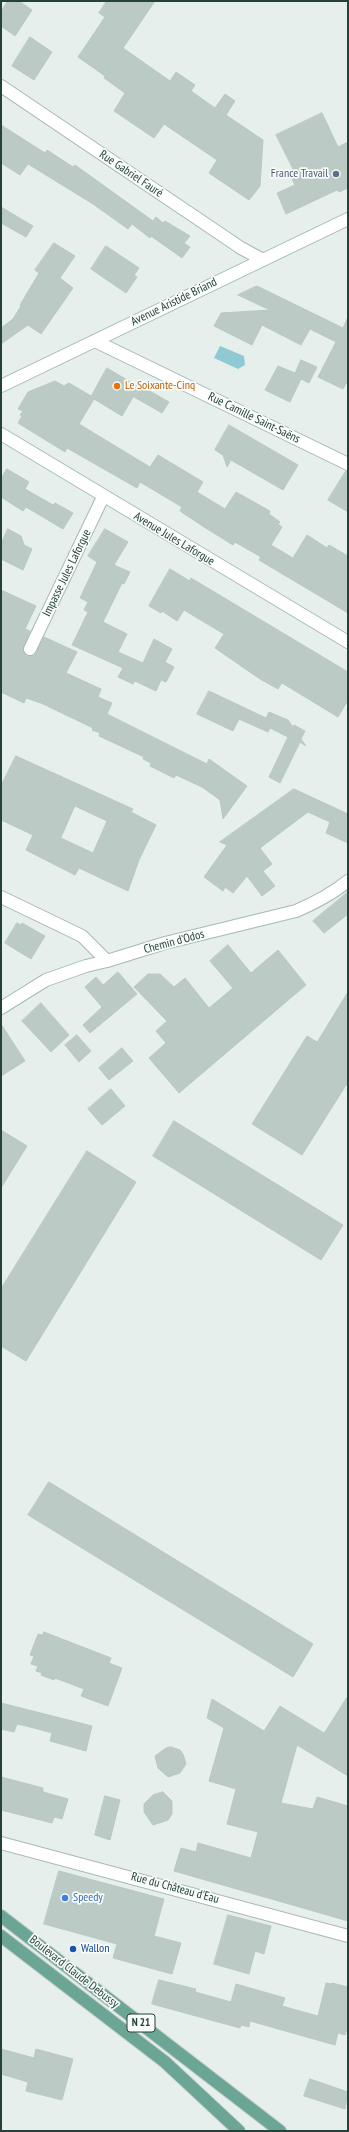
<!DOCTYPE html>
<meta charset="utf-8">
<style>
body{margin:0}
#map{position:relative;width:349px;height:2132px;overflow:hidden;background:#e6efeb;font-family:"PT Sans Narrow",sans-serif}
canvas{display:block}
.frame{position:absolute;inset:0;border:2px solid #24423a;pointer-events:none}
</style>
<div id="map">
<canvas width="349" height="2132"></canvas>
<div class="frame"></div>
</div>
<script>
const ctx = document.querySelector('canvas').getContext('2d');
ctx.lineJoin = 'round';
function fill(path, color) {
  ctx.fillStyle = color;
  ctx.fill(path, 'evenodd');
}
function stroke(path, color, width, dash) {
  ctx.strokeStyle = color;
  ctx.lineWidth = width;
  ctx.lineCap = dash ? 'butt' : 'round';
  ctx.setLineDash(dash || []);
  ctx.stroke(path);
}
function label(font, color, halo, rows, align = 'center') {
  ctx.font = font + ' "PT Sans Narrow",sans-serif';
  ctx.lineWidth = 3.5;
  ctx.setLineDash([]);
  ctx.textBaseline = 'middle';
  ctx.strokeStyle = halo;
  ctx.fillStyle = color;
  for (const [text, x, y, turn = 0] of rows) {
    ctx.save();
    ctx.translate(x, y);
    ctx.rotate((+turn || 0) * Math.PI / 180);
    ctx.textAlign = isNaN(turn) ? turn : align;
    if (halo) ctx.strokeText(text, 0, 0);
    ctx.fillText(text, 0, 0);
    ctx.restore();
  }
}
const water = new Path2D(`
 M220,346l24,10 1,9 -7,4 -24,-11z`);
const building = new Path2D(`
 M8,1h11l13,9 -17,26 -14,-10v-14z
 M107,1h48l-32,47 47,33 6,-9 19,13 -4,6 24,17 10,-14 10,7 -9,14 37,25 -3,46 -11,14 -40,-27 8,-13 -53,-36 -10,14 -40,-27 11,-18 -21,-15 1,-2 -27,-19 27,-40 -6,-4z
 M30,37l22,15 -18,28 -22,-14z
 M322,113l16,34 10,-5v46l-9,4 -2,-2 -51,24 -9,-21 18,-8 -7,-14 5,-2 -17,-34z
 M1,125l44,28 2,-3 26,17 2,-2 78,56 3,-4 7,6 2,-2 25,15 -6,7 6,4 -8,11 -31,-22 -1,2 -18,-14 -4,5 -35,-25 -65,-40 -8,11 -19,-12z
 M1,207l32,19 -7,11 -25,-14z
 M54,243l21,13 -15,22 13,10 -32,46 -13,-9 -27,19v-16l12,-9 8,-13 -1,-1 19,-32 -4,-3z
 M106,246l33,22 -5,7 3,2 -11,16 -35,-24z
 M257,286l86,42 5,-11v63l-5,9 -25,-12 18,-35 -26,-13 -9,16 -39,-20 -10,20 -38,-19 7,-13 49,-3 -32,-15z
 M301,360l16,7 -8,16 -8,-4 -11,23 -25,-12 13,-24 17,7z
 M107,368l32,19 -17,29 -28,-17 -15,25 71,43 8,-12 45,27 -6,10 28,17 11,-17 34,19 -1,3 11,8 -2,2 4,3 -11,18 22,13 14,-23 20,13 2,-3 19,11v57l-89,-53 2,-3 -26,-15 -2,3 -29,-18 -24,-16 2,-4 -42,-25 -3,6 -70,-40 -2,4 -47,-29 4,-7 -2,-1 3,-4 -5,-2 10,-17 27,-11 9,5 5,-3 22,13z
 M141,386l28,16 -7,11 -28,-16z
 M229,425l69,40 -15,25 -52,-30 -4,7 -4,-12 -8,-5z
 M7,469l22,13 -4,7 28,16 2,-2 18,10 -10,16 -37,-22 -3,4 -22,-14v-18z
 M346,471h2v41l-20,-12z
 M8,529l13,7 3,9 8,4 -9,21 -22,-11v-15z
 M105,529l23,13 -14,23 16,7 -6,12 -2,-1 -19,39 24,12 -9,18 25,11 11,-24 18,10 -7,13 9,5 -8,15 -5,-2 -5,11 -21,-10 -2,3 -15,-7 5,-9 -51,-23 16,-33 -4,-2 4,-8 -8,-4 17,-36 -9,-6z
 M170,569l20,12 1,-3 157,94v28l-10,17 -56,-34 -4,6 -18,-10 -45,-31 9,-14 -40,-24 -7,11 -15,-10 -1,2 -12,-7z
 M1,590l35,16 -11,23 5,2 -7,18 3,7 9,-1 9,-18 33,15 -11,21 35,16 -3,8 14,6 -5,11 100,50 2,-5 38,27 -24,33 -3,-19 -18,-13 -26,-12 -2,3 -24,-12 1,-3 -8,-4 1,-2 -45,-21 1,-3 -8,-3 1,-2 -52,-25 -15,-5 -2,5 -23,-11z
 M209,691l57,27 3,-6 19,8 5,7 1,-2 11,6 -4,8 5,7 -6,-4 -20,41 -11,-6 19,-40 -18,-9 -2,4 -29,-13 -6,12 -36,-17z
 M16,756l117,53 -2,3 25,13 -17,35 -11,31 -49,-23 -4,7 -49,-25 7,-15 -32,-15v-34zM75,806l32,15 -14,32 -32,-15z
 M294,789l54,25v29l-22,-10 4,-11 -22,-10 -48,36 12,16 -9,7 12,15 -13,10 -15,-20 -14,17 -8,-6 -2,4 -19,-14 23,-32 -7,-3z
 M348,892v22l-24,19 -11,-12z
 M17,923l4,2 1,-2 23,13 -14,23 -26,-16z
 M228,945l23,28 27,-23 28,35 -127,108 -30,-35 17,-15 -10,-12 11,-10 -33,-34 14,-13h12l14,13 11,-9 24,30 24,-20 -23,-27z
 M118,972l19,22 -47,39 -7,-8 19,-18 -17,-20 11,-10 7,8z
 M348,992v90l-46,73 -50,-31 55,-88 10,6z
 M41,1003l28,32 -18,17 -29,-31z
 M1,1024l24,37 -24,15z
 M77,1035l14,16 -12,11 -14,-17z
 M122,1048l11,13 -24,19 -10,-12z
 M111,1089l14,17 -23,19 -14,-16z
 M174,1121l169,104 -22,35 -168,-104z
 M1,1130l26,16 -26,42z
 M87,1151l49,31 -110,179 -25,-15v-57z
 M49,1482l264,162 -20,33 -265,-162z
 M44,1632l67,26 -2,5 13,5 -14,38 -27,-10 3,-7 -29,-11 -1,2 -13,-5 1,-2 -6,-2 2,-5 -7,-2 3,-8 -4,-1 8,-21 5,1z
 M348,1696v80l-51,-31 -16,58 32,6 4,-12 31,9v115l-174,-50 7,-23 15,4 2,-9 53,15 7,-26 -31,-8 9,-35 -27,-8 15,-53 -17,-10 5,-19 52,32 16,-25 44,27z
 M1,1703l91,23 -6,25 -36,-10 2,-8 -18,-5 -17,-4 -3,8 -13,-3z
 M171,1747l9,3 3,4 3,10 -6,9 -12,4 -10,-9 -3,-12 11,-8z
 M1,1777l42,11v4l25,7 -6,20 -8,-2 -2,6 -51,-13z
 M163,1792l9,9v13l-4,6 -15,5 -9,-13v-8l9,-9z
 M105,1796l15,4 -10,40 -15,-5z
 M59,1871l105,28 -10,37 27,7 -9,31 -59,-16 4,-14 -73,-20z
 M228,1915l43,11 -7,28 -9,-3 -6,23 -35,-10z
 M159,1980l37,9 -1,3 36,10 5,-18 49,14 -3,8 36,10 8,-33 6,1v-1l16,4v38l-3,10 -7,-2 -3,12 -85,-24 -1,6 -8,-2 -1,3 -88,-24z
 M1,2049l33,9 2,-9 37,10 -11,41 -36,-9 2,-9 -27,-8z
 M310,2079l38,13 -3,17 -41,-13z`);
const street = new Path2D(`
 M1,86l240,162 22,12
 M95,341l253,123
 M30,649l73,-152
 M1,897l81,39 25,25
 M1,1843l347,93`);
const secondary = new Path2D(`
 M1,386l347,-167
 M1,434l347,208
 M1,1008l45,-28 40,-14 21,-5 58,-18 131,-32c19,-8 36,-17 52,-30`);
const primary = new Path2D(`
 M1,1916l279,215
 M1,1936l164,126 74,69`);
const markers = [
 [336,174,4,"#5c6f8a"],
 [117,386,4,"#e8710a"],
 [65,1898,4,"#3f7fe0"],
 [73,1949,4,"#1a4fb4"]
];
const shields = [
 [141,2023,28]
];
const shieldNames = [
 ["N 21",141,2023]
];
const streetNames = [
 ["Rue Gabriel Fauré",131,174,34],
 ["Avenue Aristide Briand",174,302,-26],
 ["Rue Camille Saint-Saëns",254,418,26],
 ["Avenue Jules Laforgue",174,539,31],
 ["Impasse Jules Laforgue",67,573,-64],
 ["Chemin d'Odos",174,942,-15],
 ["Rue du Château d'Eau",175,1888,15],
 ["Boulevard Claude Debussy",74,1972,38]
];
const serviceNames = [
 ["France Travail",328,174]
];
const foodNames = [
 ["Le Soixante-Cinq",125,386]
];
const shopNames = [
 ["Speedy",73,1898]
];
const transitNames = [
 ["Wallon",81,1949]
];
fill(water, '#8ec9d4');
fill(building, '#bbcac4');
stroke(building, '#b8c9c2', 1);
stroke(street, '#a8b8b2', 14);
stroke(secondary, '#a4bbb3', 14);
stroke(primary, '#c2cac8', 14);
stroke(street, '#fff', 12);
stroke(secondary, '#fff', 12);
stroke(primary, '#6aa596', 12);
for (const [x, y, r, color] of markers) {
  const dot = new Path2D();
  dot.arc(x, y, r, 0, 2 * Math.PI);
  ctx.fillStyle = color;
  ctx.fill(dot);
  stroke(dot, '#f7fbf9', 1.5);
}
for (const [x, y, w] of shields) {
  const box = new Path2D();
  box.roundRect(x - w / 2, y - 9, w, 18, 3);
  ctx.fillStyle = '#f7fbf9';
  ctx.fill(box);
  stroke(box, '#24423a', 1);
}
label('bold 11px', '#24423a', null, shieldNames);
label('12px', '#24423a', '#f7fbf9', streetNames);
label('12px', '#4e5e75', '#f7fbf9', serviceNames, 'right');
label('12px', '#c56008', '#f7fbf9', foodNames, 'left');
label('12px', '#366cbe', '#f7fbf9', shopNames, 'left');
label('12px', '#164399', '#f7fbf9', transitNames, 'left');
</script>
